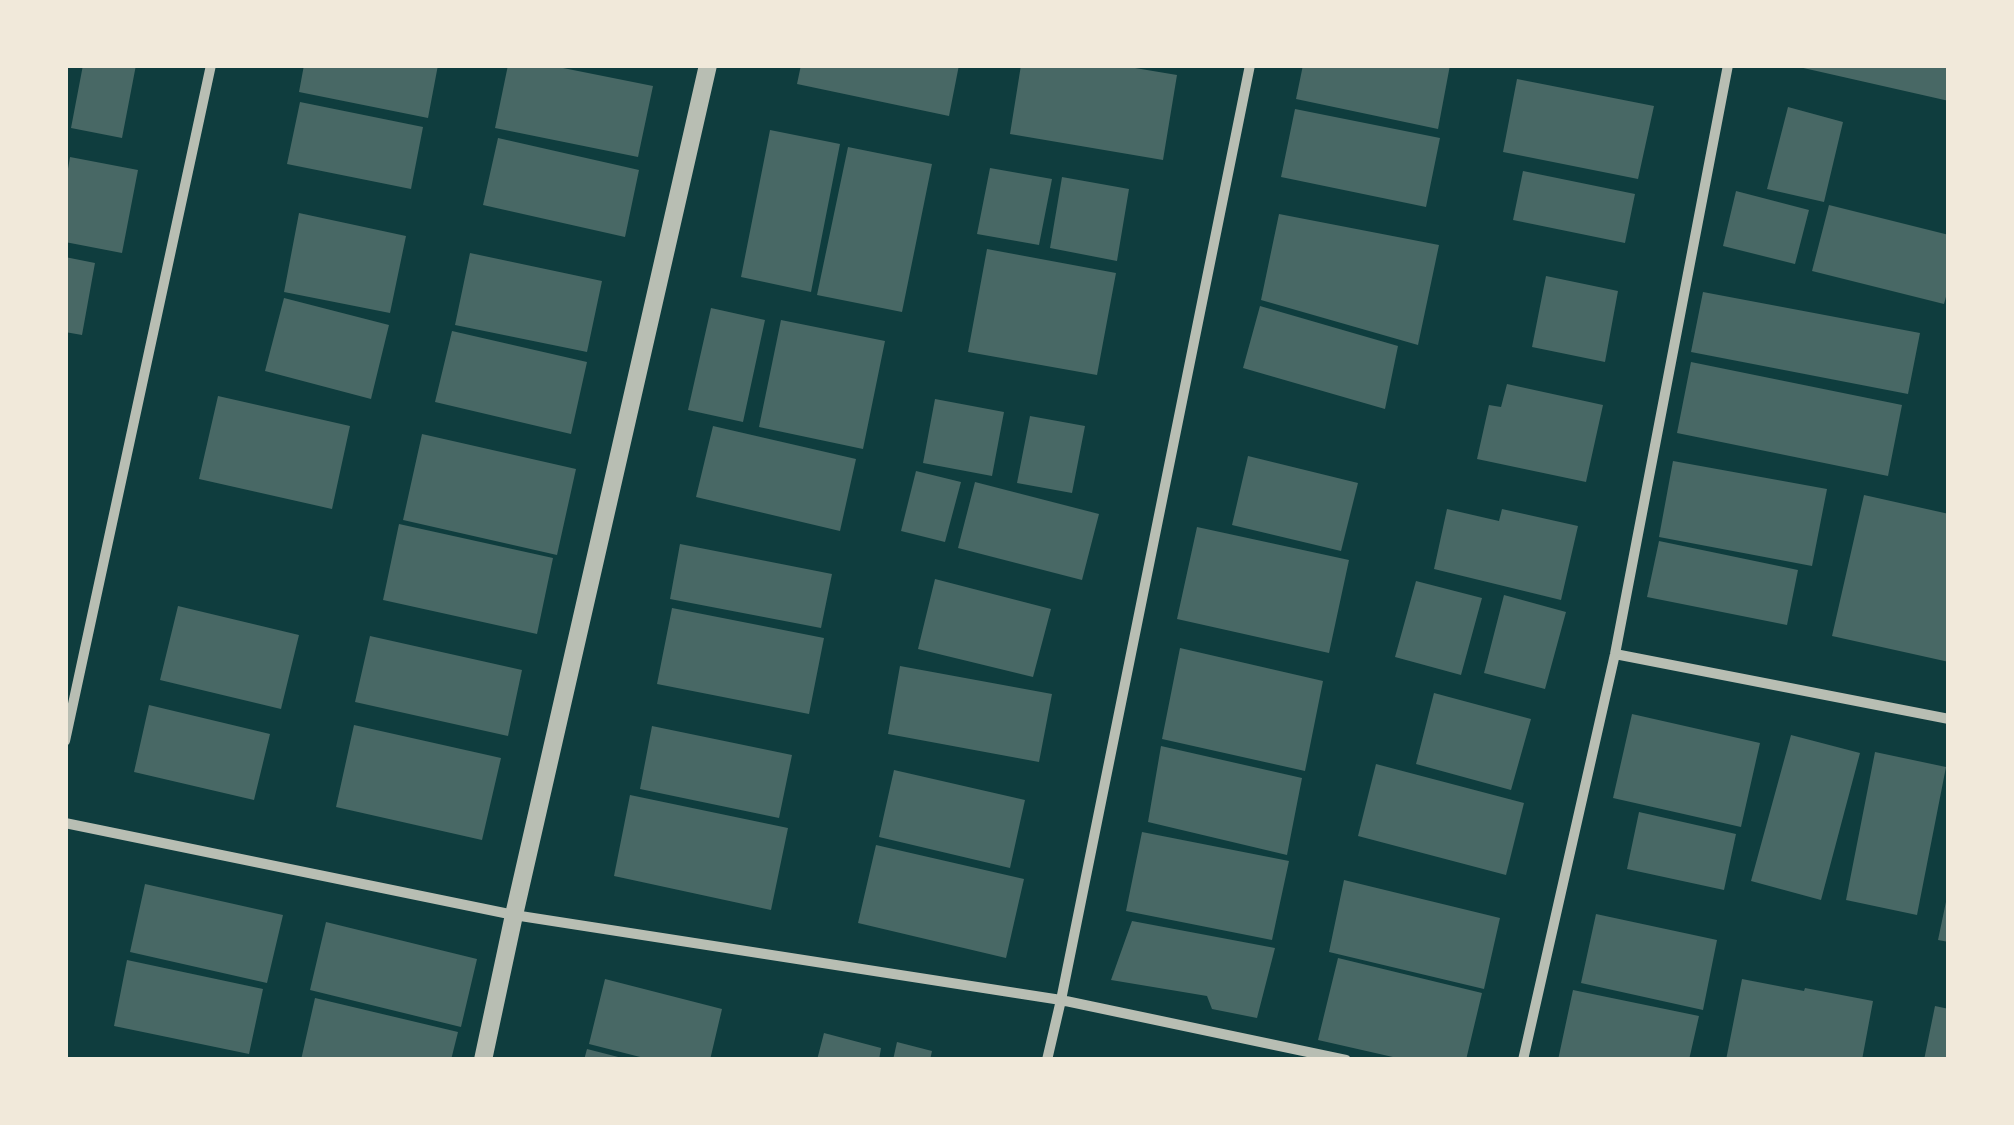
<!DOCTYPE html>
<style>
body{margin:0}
#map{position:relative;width:2014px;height:1125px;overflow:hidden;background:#0f3d3e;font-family:Mulish,sans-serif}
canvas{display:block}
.frame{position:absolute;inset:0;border:68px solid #f1e9da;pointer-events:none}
</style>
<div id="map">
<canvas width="2014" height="1125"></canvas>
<div class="frame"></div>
</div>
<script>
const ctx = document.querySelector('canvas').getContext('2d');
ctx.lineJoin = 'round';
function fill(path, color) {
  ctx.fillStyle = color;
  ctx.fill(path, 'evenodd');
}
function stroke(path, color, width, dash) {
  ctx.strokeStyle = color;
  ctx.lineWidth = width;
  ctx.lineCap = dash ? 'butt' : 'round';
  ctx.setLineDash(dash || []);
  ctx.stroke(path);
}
const building = new Path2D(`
 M83,65h53l-14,73 -51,-10z
 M304,65h134l-10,53 -129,-26z
 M508,65h40l105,21 -15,71 -143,-29z
 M801,65h158l-10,51 -152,-32z
 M1021,65h96l60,10 -14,85 -153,-26z
 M1303,65h147l-12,64 -142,-30z
 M1799,65h150v36l-150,-34z
 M1517,79l137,27 -16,73 -135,-27z
 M300,102l123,25 -12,62 -124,-25z
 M1788,107l55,15 -19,80 -57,-13z
 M1295,109l145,29 -14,69 -145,-30z
 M770,130l70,14 -29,148 -70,-15z
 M498,138l141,32 -14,67 -142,-32z
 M848,147l84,17 -30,148 -85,-17z
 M70,157l68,13 -16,83 -57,-11v-74l3,1z
 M990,168l62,11 -13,66 -62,-11z
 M1523,171l112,23 -10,49 -112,-23z
 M1062,177l67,12 -12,72 -67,-13z
 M1736,191l73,19 -14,54 -72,-18z
 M1829,205l120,30v51l-5,18 -132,-33z
 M299,213l107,23 -16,77 -106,-21z
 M1279,214l160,31 -21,100 -157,-45z
 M987,249l129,24 -19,102 -129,-23z
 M470,253l132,28 -15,71 -132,-27z
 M65,257l30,6 -13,72 -17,-3z
 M1546,276l72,15 -13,71 -73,-15z
 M1703,292l217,41 -12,61 -217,-42z
 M284,298l105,27 -18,74 -106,-28z
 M1260,306l138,40 -13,63 -142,-41z
 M711,308l54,12 -22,102 -55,-12z
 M781,320l104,21 -22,108 -104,-22z
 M452,331l135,31 -16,72 -136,-32z
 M1691,362l211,43 -14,71 -211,-43z
 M1507,384l96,21 -17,77 -109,-23 12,-54 12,2z
 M218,396l132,30 -18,83 -133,-30z
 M935,399l69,13 -12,64 -69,-13z
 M1030,416l55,10 -13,67 -55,-10z
 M713,426l143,33 -16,72 -144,-34z
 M422,434l154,35 -19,86 -154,-35z
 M1248,456l110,27 -17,68 -109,-26z
 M1673,461l154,28 -15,77 -153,-29z
 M916,471l45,11 -16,60 -44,-11z
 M975,482l124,32 -17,66 -124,-32z
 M1864,495l85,19v148l-117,-26z
 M1447,509l52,12 3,-12 76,17 -17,74 -127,-31z
 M399,524l154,34 -16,76 -154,-34z
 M1197,527l152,33 -20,93 -152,-34z
 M1659,541l139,29 -11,55 -140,-28z
 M680,544l152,30 -11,54 -151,-29z
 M935,579l116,30 -18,68 -115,-28z
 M1416,581l66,17 -21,77 -66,-18z
 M1504,595l62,17 -21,77 -61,-16z
 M178,606l121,29 -18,74 -121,-29z
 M672,608l152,30 -15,76 -152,-30z
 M370,636l152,34 -14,66 -153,-34z
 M1180,648l143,33 -18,90 -143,-32z
 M900,666l152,28 -13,68 -151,-28z
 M1434,693l97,26 -20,71 -95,-26z
 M149,705l121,29 -16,66 -120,-28z
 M1632,714l128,29 -19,84 -128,-29z
 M354,725l147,33 -19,82 -146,-33z
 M652,726l140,29 -13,63 -139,-29z
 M1791,735l69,18 -39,147 -70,-19z
 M1161,746l141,32 -15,77 -139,-33z
 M1875,752l71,15 -29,148 -71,-15z
 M1376,764l148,39 -18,72 -148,-39z
 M894,770l131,30 -15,68 -131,-31z
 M630,795l158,33 -17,82 -157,-34z
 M1639,812l97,22 -12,56 -97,-21z
 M1142,832l147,29 -17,79 -146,-29z
 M876,845l148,34 -18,79 -148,-35z
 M1344,880l156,38 -16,71 -155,-37z
 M145,884l138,31 -16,68 -137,-31z
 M1947,897l2,1v44l-11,-2z
 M1596,914l121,26 -14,70 -122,-27z
 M1132,921l143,27 -18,70 -45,-9 -5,-13 -96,-16z
 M326,922l151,37 -16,68 -151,-37z
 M1338,958l144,35 -16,67h-60l-88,-20z
 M127,960l136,29 -14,65 -135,-28z
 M605,979l117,30 -12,51h-58l-63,-16z
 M1742,979l62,12 1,-3 68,13 -11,59h-136z
 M1573,990l126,26 -10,44h-131z
 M315,998l143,34 -7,28h-150z
 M1935,1006l14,3v51h-25z
 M824,1033l57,15 -2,12h-62z
 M897,1042l35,9 -2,9h-37z
 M587,1049l39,10v1h-42z`);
const minor = new Path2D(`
 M1615,654l334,65
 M65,741l146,-676
 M65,823l449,92 547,85 285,60
 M1047,1060l14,-60 189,-935
 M1523,1060l92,-406 113,-589`);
const tertiary = new Path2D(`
 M483,1060l31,-145 194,-850`);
fill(building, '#486865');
stroke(minor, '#b8beb3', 10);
stroke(tertiary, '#b8beb3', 18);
</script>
